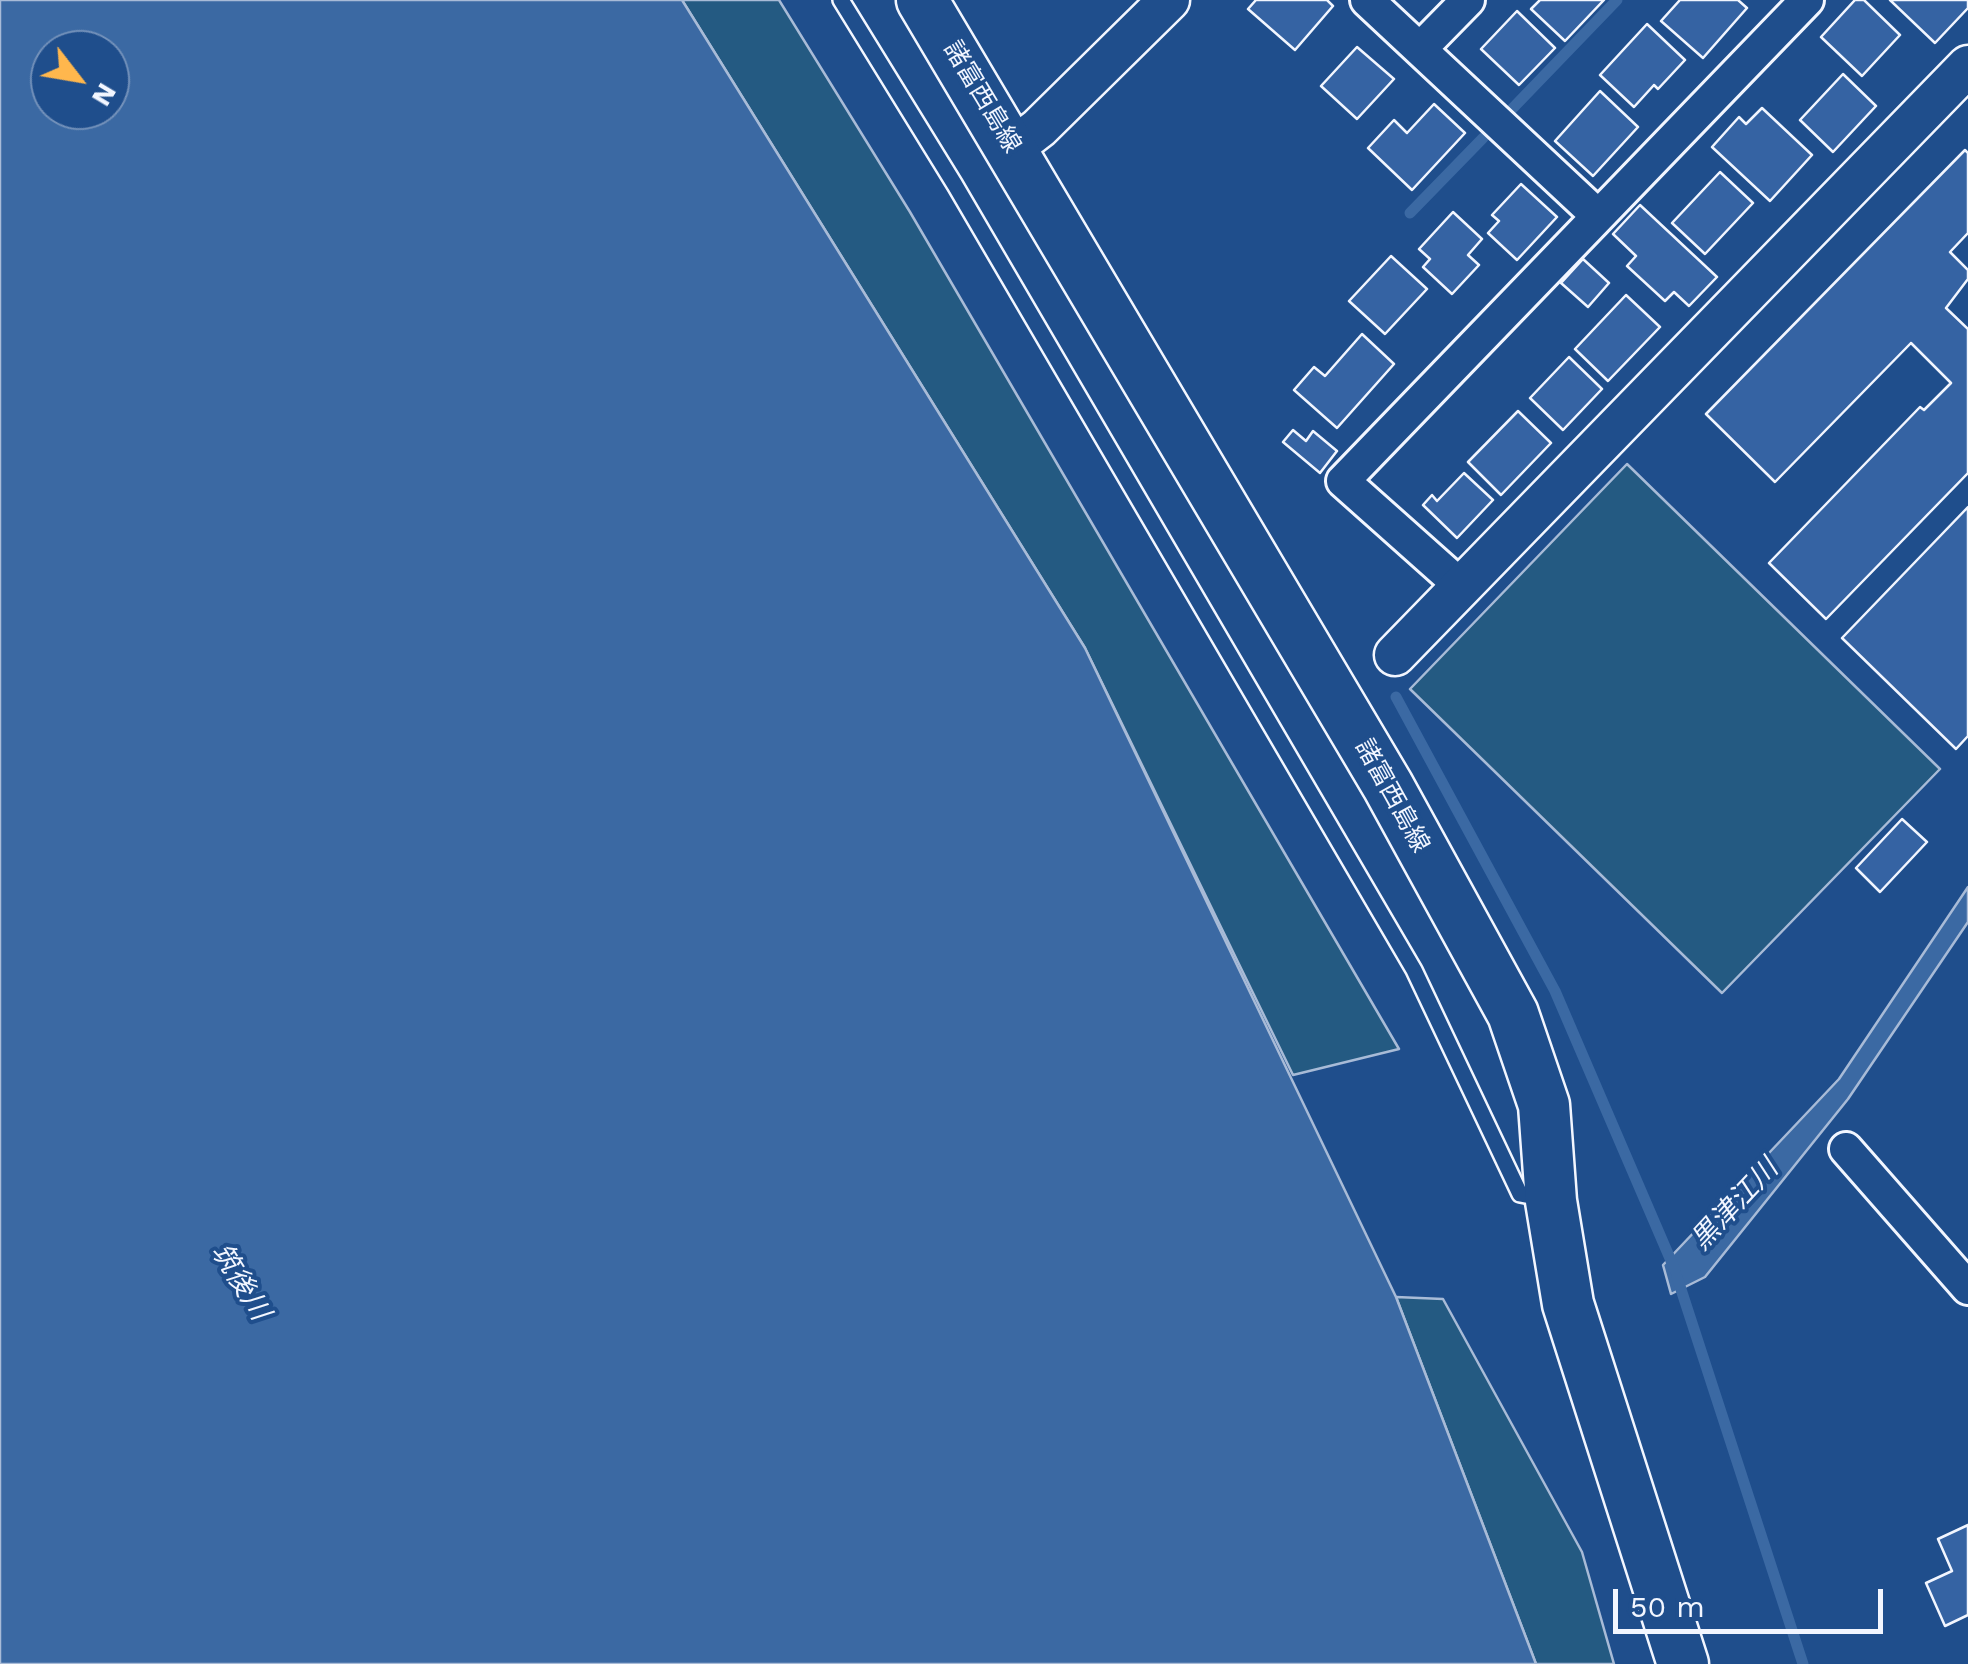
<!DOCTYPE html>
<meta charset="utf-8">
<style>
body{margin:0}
#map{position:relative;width:1968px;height:1664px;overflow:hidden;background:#1f4e8c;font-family:"Work Sans",sans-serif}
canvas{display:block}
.north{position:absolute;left:30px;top:30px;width:100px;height:100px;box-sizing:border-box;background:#1f4e8c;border:2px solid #7391ba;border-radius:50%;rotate:121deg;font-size:28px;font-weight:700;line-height:40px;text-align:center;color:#f2f6ff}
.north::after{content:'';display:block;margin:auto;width:35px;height:45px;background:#ffb74d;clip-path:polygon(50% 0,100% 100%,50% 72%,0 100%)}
.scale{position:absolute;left:1613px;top:1589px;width:270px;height:45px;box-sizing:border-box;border:5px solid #f2f6ff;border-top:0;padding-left:12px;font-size:30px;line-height:35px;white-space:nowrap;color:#f2f6ff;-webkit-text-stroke:8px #1f4e8c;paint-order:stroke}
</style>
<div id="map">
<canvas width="1968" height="1664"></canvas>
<div class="north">N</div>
<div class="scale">50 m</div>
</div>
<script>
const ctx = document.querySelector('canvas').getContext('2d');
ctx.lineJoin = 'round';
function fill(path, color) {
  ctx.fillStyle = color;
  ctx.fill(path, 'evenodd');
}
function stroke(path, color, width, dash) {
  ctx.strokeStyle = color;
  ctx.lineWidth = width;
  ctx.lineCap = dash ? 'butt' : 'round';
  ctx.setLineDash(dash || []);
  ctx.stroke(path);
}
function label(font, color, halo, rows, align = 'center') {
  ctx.font = font + ' "Work Sans","Noto Sans JP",sans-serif';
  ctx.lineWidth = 8;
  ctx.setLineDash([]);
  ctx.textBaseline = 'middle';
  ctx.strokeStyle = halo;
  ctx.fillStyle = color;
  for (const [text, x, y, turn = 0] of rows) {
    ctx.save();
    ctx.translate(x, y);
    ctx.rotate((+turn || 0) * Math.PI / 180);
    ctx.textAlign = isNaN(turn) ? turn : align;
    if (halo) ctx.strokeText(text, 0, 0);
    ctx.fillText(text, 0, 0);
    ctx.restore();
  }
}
const green = new Path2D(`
 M682,0h97l131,212 489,837 -106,26 -208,-427z
 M1627,464l313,305 -218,224 -312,-304z
 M1396,1297l47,2 139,253 32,112h-78z`);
const water = new Path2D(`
 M0,0h682l403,648 311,649 140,367h-1536zM110,50v60h-60v-60z
 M1968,887v35l-120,177 -143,178 -34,17 -8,-29 176,-186z`);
const stream = new Path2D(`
 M1511,110l106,-110
 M1410,213l73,-75
 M1396,697l159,294 120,279
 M1677,1277l126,387`);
const building = new Path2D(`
 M1256,0h71l6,6 -38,44 -47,-41z
 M1540,0h64l-39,41 -34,-32z
 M1680,0h58l9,8 -44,50 -42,-37z
 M1855,0h9l36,35 -38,41 -41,-39z
 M1890,0h78v8l-33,35z
 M1517,11l38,37 -36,37 -38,-36z
 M1647,24l38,36 -27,29 -4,-4 -20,22 -34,-32z
 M1357,47l37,32 -37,40 -36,-33z
 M1843,74l33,32 -43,46 -33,-32z
 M1600,91l38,36 -45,49 -38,-35z
 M1434,104l31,29 -53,57 -44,-42 26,-28 13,13z
 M1762,108l50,47 -42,46 -58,-54 27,-30 7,7z
 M1965,150l3,3v80l-18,19 18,18v9l-22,29 22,21v144l-142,146 -57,-56 151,-156 4,3 27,-27 -40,-40 -136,139 -69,-68z
 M1720,172l33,31 -48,51 -33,-31z
 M1521,184l36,33 -40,43 -29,-27 11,-12 -7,-6z
 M1640,205l77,72 -28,29 -15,-14 -9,9 -38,-35 9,-10 -23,-22z
 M1453,212l29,27 -14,16 11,10 -27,29 -29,-27 7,-8 -11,-10z
 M1391,256l36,33 -42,45 -36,-33z
 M1583,259l26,24 -21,24 -27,-24z
 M1626,295l34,32 -52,54 -33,-32z
 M1362,334l32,30 -57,64 -43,-38 20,-23 11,9z
 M1569,357l33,32 -39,41 -33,-32z
 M1518,411l33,32 -50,52 -33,-33z
 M1293,430l13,11 7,-10 24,20 -17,22 -37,-31z
 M1464,473l29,27 -36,38 -34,-33 9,-10 5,6z
 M1968,507v229l-12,13 -114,-111z
 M1902,819l25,23 -47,50 -24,-24z
 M1968,1525v90l-23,11 -19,-43 26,-12 -14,-32z`);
const service = new Path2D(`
 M841,0l114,185 459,785 106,224 26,5`);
const minor = new Path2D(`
 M1367,0l231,216
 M1420,49l48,-49
 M1462,587l-119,-106 464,-481
 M1846,1149l122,139`);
const tertiary = new Path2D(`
 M1013,148l26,-20 130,-128
 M1395,655l573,-589`);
const primary = new Path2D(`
 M922,0l466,786 125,228 31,91 7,96 17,103 115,360`);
const streetNames = [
 ["諸富西島線",982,97,59],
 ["諸富西島線",1392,796,61]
];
const waterNames = [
 ["黒津江川",1735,1205,-47],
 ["筑後川",240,1282,58]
];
fill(green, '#245a82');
stroke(green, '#a8bbd7', 2.5);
fill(water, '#3b69a3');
stroke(water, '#a8bbd7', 2.5);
stroke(stream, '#3b69a3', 11);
fill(building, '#3563a3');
stroke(building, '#f2f6ff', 2.5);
stroke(service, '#f2f6ff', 20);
stroke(minor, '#f2f6ff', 38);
stroke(tertiary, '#f2f6ff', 45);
stroke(primary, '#f2f6ff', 55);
stroke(service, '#1f4e8c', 15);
stroke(minor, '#1f4e8c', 32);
stroke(tertiary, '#1f4e8c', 40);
stroke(primary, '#1f4e8c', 50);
label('25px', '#f2f6ff', '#1f4e8c', streetNames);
label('italic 28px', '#f2f6ff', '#1f4e8c', waterNames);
</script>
